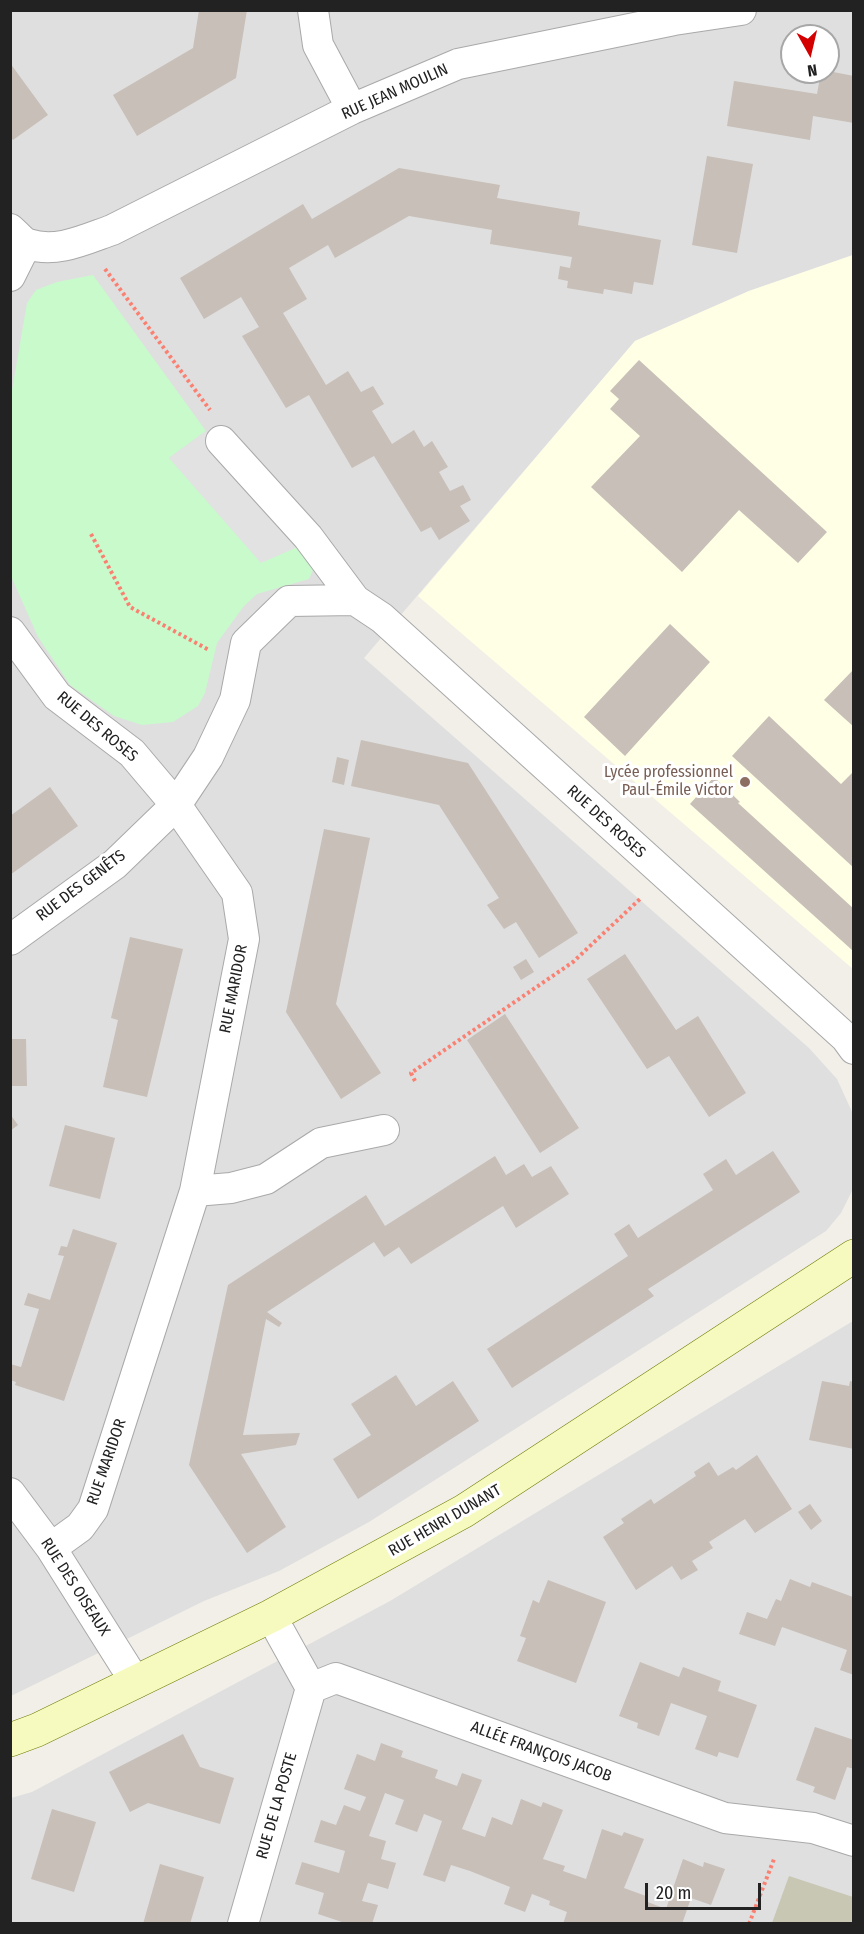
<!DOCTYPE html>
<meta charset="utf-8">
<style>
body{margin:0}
#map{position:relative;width:864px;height:1934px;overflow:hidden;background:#f2efe9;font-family:"Fira Sans Condensed",sans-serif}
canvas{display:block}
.frame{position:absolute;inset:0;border:12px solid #222;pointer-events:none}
.north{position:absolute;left:780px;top:24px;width:60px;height:60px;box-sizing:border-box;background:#fff;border:2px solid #a7a7a7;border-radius:50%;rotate:172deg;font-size:16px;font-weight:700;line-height:24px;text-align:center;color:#222}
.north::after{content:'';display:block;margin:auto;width:21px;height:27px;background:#d40000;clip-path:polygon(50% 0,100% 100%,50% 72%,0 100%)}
.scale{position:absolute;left:645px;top:1883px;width:116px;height:27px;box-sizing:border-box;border:3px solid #222;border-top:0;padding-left:8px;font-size:18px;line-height:21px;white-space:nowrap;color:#222;-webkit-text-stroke:4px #fff;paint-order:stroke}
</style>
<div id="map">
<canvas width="864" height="1934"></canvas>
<div class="frame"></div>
<div class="north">N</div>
<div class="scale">20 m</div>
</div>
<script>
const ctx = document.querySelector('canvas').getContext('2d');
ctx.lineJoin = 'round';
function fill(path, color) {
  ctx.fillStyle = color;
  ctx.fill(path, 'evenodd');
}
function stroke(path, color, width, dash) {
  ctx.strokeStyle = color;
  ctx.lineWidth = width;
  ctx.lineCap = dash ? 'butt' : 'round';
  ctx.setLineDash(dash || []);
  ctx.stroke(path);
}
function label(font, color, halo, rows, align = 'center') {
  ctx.font = font + ' "Fira Sans Condensed",sans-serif';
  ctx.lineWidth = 6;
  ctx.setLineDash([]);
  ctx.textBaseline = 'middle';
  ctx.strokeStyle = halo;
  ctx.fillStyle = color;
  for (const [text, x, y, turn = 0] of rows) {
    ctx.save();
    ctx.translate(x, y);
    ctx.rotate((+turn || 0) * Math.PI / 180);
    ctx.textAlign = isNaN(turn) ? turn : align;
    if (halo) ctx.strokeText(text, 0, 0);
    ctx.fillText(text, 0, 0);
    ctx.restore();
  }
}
const residential = new Path2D(`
 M11,11h842v244l-104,36 -114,50 -271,317 445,390 28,31 16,35 1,71 -3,8 -10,20 -15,18 -457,291 -90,49 -75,30 -193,95zM792,36h36v36h-36z
 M853,1321v602l-842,1v-126l21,-6 358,-191z`);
const education = new Path2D(`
 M853,255v714l-435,-373 217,-255 114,-50z`);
const construction = new Path2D(`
 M789,1876l64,21v26h-81z`);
const park = new Path2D(`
 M93,275l113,156 -37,27 131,88 14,22 -5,11 -52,15 -13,12 -27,37 -12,50 -7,13 -25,16 -31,3 -28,-9 -44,-31 -32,-48 -27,-61v-180l16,-93 9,-13 21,-8z`);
const parking = new Path2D(`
 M206,431l94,115 -39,17 -92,-105z`);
const building = new Path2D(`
 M199,10h48l-11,68 -99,58 -24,-41 80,-47z
 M10,63l38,52 -35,25 -3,-4z
 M828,71l26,5v47l-41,-7 -3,24 -83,-14 7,-45 83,13 4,-22z
 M707,156l46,8 -16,89 -45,-8z
 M399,168l101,17 -3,13 83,14 -2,13 83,15 -8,45 -19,-3 -2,12 -28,-5 -1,5 -36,-6 1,-7 -10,-2 2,-13 10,2 2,-11 -82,-13 2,-14 -83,-14 -74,42 -7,-13 -39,23 18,31 -24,14 43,72 22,-14 13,21 12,-6 11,18 -12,7 20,33 22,-14 10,17 8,-6 16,26 -9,5 11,19 13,-6 8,15 -11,6 10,15 -31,19 -8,-13 -10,5 -47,-76 -22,12 -43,-73 -23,13 -44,-72 17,-9 -18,-30 -37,22 -24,-41 123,-74 9,15z
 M639,360l188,172 -29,31 -59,-53 -57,62 -91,-85 49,-51 -30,-27 9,-10 -9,-8z
 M670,624l40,38 -85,94 -41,-39z
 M854,669v58l-30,-27z
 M769,716l72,68 13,-13v97l-122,-112z
 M361,740l107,23 110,170 -39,25 -23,-36 -12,7 -17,-24 12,-7 -60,-93 -88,-19z
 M337,757l12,3 -5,25 -12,-3z
 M714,777l26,25 -2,1 116,106 -2,41 -162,-146z
 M50,787l28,39 -68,49v-59z
 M324,829l46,9 -34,166 45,69 -40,26 -55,-87z
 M130,937l53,12 -36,148 -44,-10 15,-67 -7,-2z
 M625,954l51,76 22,-14 48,77 -37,24 -40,-61 -22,13 -60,-90z
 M526,959l8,13 -13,8 -8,-13z
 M505,1014l74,114 -39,25 -73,-113z
 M10,1039h16l1,47h-17z
 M10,1114l8,11 -8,6z
 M65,1125l50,13 -15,61 -51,-13z
 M773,1151l27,41 -152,97 6,7 -142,92 -25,-39 141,-93 -14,-22 15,-10 9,14 75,-48 -10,-16 23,-15 10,16z
 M495,1156l11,19 18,-11 8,13 19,-11 18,28 -53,34 -13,-22 -92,58 -12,-17 -15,10 -10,-15 -107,70 15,11 -3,4 -13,-8 -23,116 57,-2 -4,12 -55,9 45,73 -39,26 -58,-88 39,-180 138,-90 19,31z
 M73,1229l44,14 -53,158 -49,-16 1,-3 -6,-2v-16l11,3 18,-58 -15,-4 4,-12 22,7 14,-44 -6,-1 3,-9 6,1z
 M396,1375l20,31 37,-25 26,40 -121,78 -25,-40 38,-24 -20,-31z
 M822,1381l27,5 1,-5 4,1v67l-45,-9z
 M757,1455l35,54 -37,24 -10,-14 -36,23 4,6 -21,13 6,9 -17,10 -9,-14 -36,24 -33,-53 21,-14 -3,-4 30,-20 3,5 42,-28 -2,-4 15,-10 9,14 15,-9 3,3z
 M810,1504l12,17 -11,9 -13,-18z
 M790,1579l20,8 2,-5 41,15 1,78 -14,-5 7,-20 -65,-23 -7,19 -36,-12 8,-22 20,7 9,-20 5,2z
 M548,1580l58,22 -30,81 -59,-22 9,-23 -6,-2 13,-36 6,3z
 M640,1662l39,15 4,-10 38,14 -3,10 39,14 -19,53 -19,-6 -2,5 -22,-8 12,-33 -36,-13 -12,33 -22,-8 1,-5 -19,-7z
 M815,1727l39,13v29l-7,-2 -12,33 -22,-8 2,-5 -19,-7z
 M183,1734l17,33 34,11 -14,46 -72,-21 -18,9 -21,-40z
 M381,1743l22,8 -2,6 37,13 -3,8 22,8 5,-13 20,7 -20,49 23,8 7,-20 20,8 9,-26 20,8 2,-5 20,8 -20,49 22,7 -2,5 23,8 16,-50 20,7 2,-4 20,7 -20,49 22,8 -1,5 21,8 17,-50 20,8 1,-5 21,7 -14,36 -20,-7 -9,26h-119l4,-12 -18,-7 1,-4 -18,-7 -7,18 -21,-8 6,-17 -40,-16 -19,-6 -6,17 -22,-7 19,-54 -18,-7 -7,18 -22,-8 9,-24 -19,-7 -16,43 17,5 -5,18 15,4 -8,26 -20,-6 -6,18 16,4 -6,19h-24l-30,-10 6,-21 -29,-9 7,-22 37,11 6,-22 -31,-9 7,-22 15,5 8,-20 16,6 6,-14 -22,-8 13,-35 18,7z
 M52,1809l44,13 -22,70 -43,-13z
 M160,1864l44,13 -14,47h-47z`);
const path = new Path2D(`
 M105,269l105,141
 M91,534l39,73 79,43
 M415,1081l-4,-8 162,-111 68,-64
 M749,1924l25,-65`);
const street = new Path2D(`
 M313,10l5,35 34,64
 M10,229c6,5 12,13 18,15 28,10 58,-5 84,-14l240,-121 106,-45 216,-44 67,-10
 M10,276l16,-32
 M221,441l87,96 47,63 27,18 464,420 8,11
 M10,632l47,64 75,57 44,52 61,88 7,46 -49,252 -102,318 -13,18 -29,21
 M10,940l105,-76 61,-59 32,-48 27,-57 11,-57 43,-42 66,-1
 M195,1191l36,-3 35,-9 55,-36 63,-13
 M10,1493l41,55 85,135
 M271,1616l40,72 25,-10 389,140 88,10 41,13
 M243,1924l68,-236`);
const secondary = new Path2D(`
 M10,1740l27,-10 234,-114 193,-105 390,-255`);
const markers = [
 [745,782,6,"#8d6e63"]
];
const streetNames = [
 ["RUE JEAN MOULIN",395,92,-24],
 ["RUE DES ROSES",97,727,40],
 ["RUE DES ROSES",606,822,42],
 ["RUE DES GENÊTS",81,886,-37],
 ["RUE MARIDOR",234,989,-79],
 ["RUE MARIDOR",107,1462,-71],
 ["RUE HENRI DUNANT",445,1521,-30],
 ["RUE DES OISEAUX",75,1587,57],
 ["ALLÉE FRANÇOIS JACOB",541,1752,20],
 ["RUE DE LA POSTE",277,1806,-74]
];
const educationNames = [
 ["Lycée professionnel",733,773],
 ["Paul-Émile Victor",733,791]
];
fill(residential, '#e0dfdf');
fill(education, '#ffffe5');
fill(construction, '#c7c7b4');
fill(park, '#c8facc');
fill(parking, '#e2e2e2');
fill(building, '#c7bfb8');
stroke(street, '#a9a9a9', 32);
stroke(secondary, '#707d05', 34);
stroke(path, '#fa8072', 4, [3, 3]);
stroke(street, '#fff', 30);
stroke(secondary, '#f7fabf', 33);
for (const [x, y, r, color] of markers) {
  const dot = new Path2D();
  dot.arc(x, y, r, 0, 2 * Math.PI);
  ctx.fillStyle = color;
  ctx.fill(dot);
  stroke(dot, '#fff', 2);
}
label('16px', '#222', '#fff', streetNames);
label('16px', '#785e54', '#fff', educationNames, 'right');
</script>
